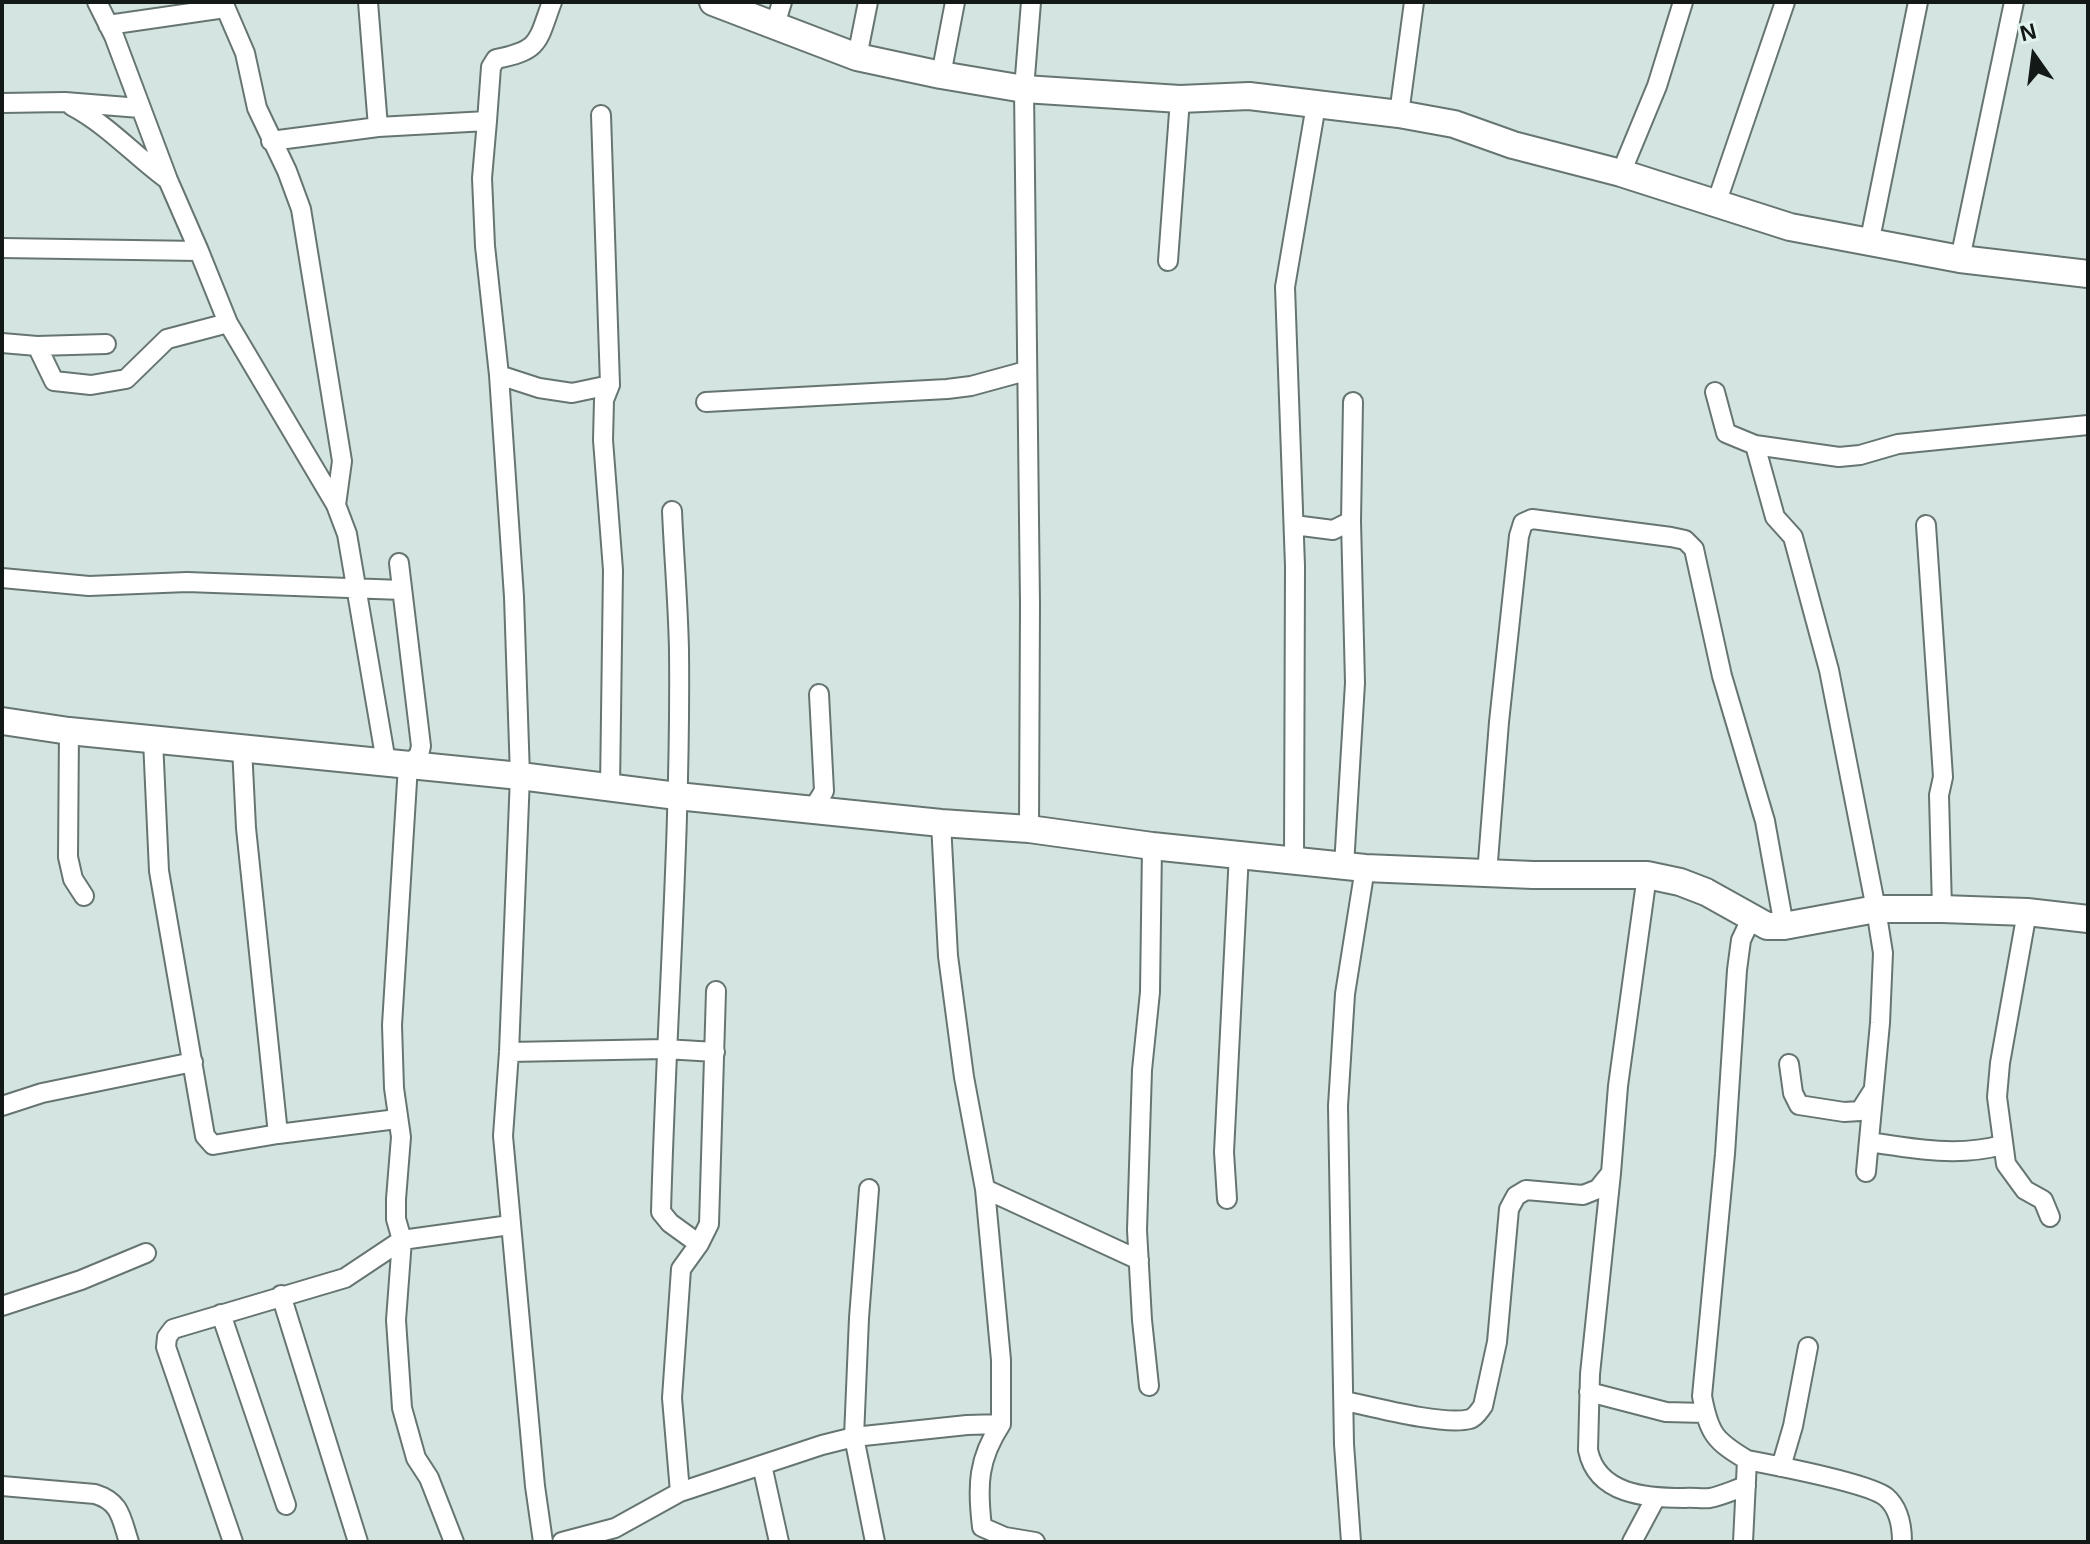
<!DOCTYPE html>
<style>
body{margin:0}
#map{position:relative;width:2090px;height:1544px;overflow:hidden;background:#d4e4e0;font-family:Arial,sans-serif}
canvas{display:block}
.frame{position:absolute;inset:0;border:4px solid #131917;pointer-events:none}
.north{position:absolute;left:1994px;top:16px;width:80px;height:80px;-webkit-text-stroke:6px #e1f2ed;paint-order:stroke;rotate:346deg;font-size:22px;font-weight:700;line-height:32px;text-align:center;color:#131917}
.north::after{content:'';display:block;margin:auto;width:28px;height:36px;background:#131917;clip-path:polygon(50% 0,100% 100%,50% 72%,0 100%)}
</style>
<div id="map">
<canvas width="2090" height="1544"></canvas>
<div class="frame"></div>
<div class="north">N</div>
</div>
<script>
const ctx = document.querySelector('canvas').getContext('2d');
ctx.lineJoin = 'round';
function stroke(path, color, width, dash) {
  ctx.strokeStyle = color;
  ctx.lineWidth = width;
  ctx.lineCap = dash ? 'butt' : 'round';
  ctx.setLineDash(dash || []);
  ctx.stroke(path);
}
const street = new Path2D(`
 M223,2l22,51 12,55 30,63 14,38 41,252 -6,44
 M368,2l10,125
 M108,25l117,-17
 M775,25l7,-23
 M857,57l11,-55
 M941,75l14,-73
 M2,103l63,-1 75,6
 M72,106c36,19 63,50 96,74
 M1399,114l15,-112
 M487,121l-5,57 3,68 14,129 15,222 6,179 -11,276 -6,84 32,350 8,56
 M271,141l107,-14 109,-6 4,-54 5,-8c45,-9 41,-17 56,-57
 M1621,173l36,-87 26,-84
 M1716,204l69,-202
 M1869,244l49,-242
 M2,248l197,3 -31,-71 -54,-144 -17,-34
 M199,251l29,72 108,182 11,29 39,228
 M1960,259l54,-257
 M1168,261l12,-162
 M2,343l35,3 69,-2
 M37,346l17,35 37,4 35,-6 41,-40 61,-16
 M499,375l40,13 33,5 38,-8 -9,-270
 M610,385l-6,15 -1,40 10,130 -3,218
 M1715,392l11,41 29,12 20,72 18,20 36,133 47,239 7,44 -3,70 -14,149
 M706,402l241,-13 24,-3 55,-15
 M1755,445l84,12 21,-2 38,-11 190,-19
 M672,511c2,46 6,92 7,139 2,187 -13,375 -18,562l9,11 29,21
 M1294,525l39,5 18,-9
 M1926,525l17,252 -4,18 3,114
 M399,563l22,183 -2,9 -11,10 -16,260 2,63 7,49 -5,62v20l6,21 -6,80 6,88 14,50 13,20 25,64
 M2,578l87,8 98,-4 215,8
 M69,731l-1,126 5,22 11,17
 M153,740l6,131 46,265 8,9 65,-11
 M242,747l4,81 32,306 119,-15
 M813,809l11,-18 -5,-97
 M941,823l7,133 16,121 21,112 16,171v64
 M1029,829l1,-225 -6,-515 7,-87
 M1294,859l1,-293 -10,-279 31,-182
 M1344,866l11,-183 -4,-162 2,-119
 M1487,874l12,-152 20,-186 4,-13 9,-4 139,18 14,3 9,9 28,127 43,145 19,105
 M2027,912l-27,151 -3,34 9,67 19,26 18,10 7,17
 M509,1052l156,-3 50,3
 M1789,1064l4,29 6,12 45,7 16,-1 12,-19
 M2,1106l40,-13 151,-31
 M1869,1142c44,7 90,15 133,3
 M1611,1173l-21,201 -2,76c9,45 59,48 96,48 8,-1 18,1 26,0 11,-2 24,-8 36,-12
 M869,1189l-10,129 -5,119 21,105
 M985,1189l154,71
 M1227,1199l-3,-47 15,-299
 M281,1295l77,247
 M2,1306l79,-26 65,-27
 M221,1314l65,191
 M1149,1386l-7,-66 -5,-90 5,-160 8,-78 2,-146
 M1589,1392l77,20 39,1
 M1345,1401c28,6 99,25 125,18 6,-2 9,-8 13,-13l14,-64 12,-133 7,-13 10,-6 57,5 15,-6 13,-16 7,-87 29,-211
 M1747,1460c26,5 122,23 139,37 13,11 16,28 16,45
 M762,1465l17,77
 M1781,1467l12,-41 15,-79
 M2,1486l93,8c26,8 26,24 34,48
 M680,1492l-8,-94 9,-129 18,-25 10,-20 7,-233
 M233,1542l-67,-195 1,-10 6,-8 172,-51 57,-38 108,-15
 M562,1542l53,-14 65,-36 142,-47 32,-8 113,-12 34,-1c-23,35 -24,61 -19,103l23,10 30,5
 M1351,1542l-7,-98 -6,-338 7,-112 20,-126
 M1632,1542l23,-43
 M1743,1542l4,-82c-32,-19 -38,-26 -45,-64l23,-242 12,-184 4,-30 10,-21`);
const secondary = new Path2D(`
 M713,2l144,55 84,18 83,14 156,10 69,-3 150,18 55,10 59,21 108,28 169,54 170,32 128,15
 M2,721l67,10 451,45 157,20 264,27 88,6 123,17 213,22 168,7h114l33,7 26,10 61,34h17l92,-17h66l85,3 61,7`);
stroke(street, '#667571', 22);
stroke(secondary, '#667571', 30);
stroke(street, '#fff', 18);
stroke(secondary, '#fff', 26);
</script>
